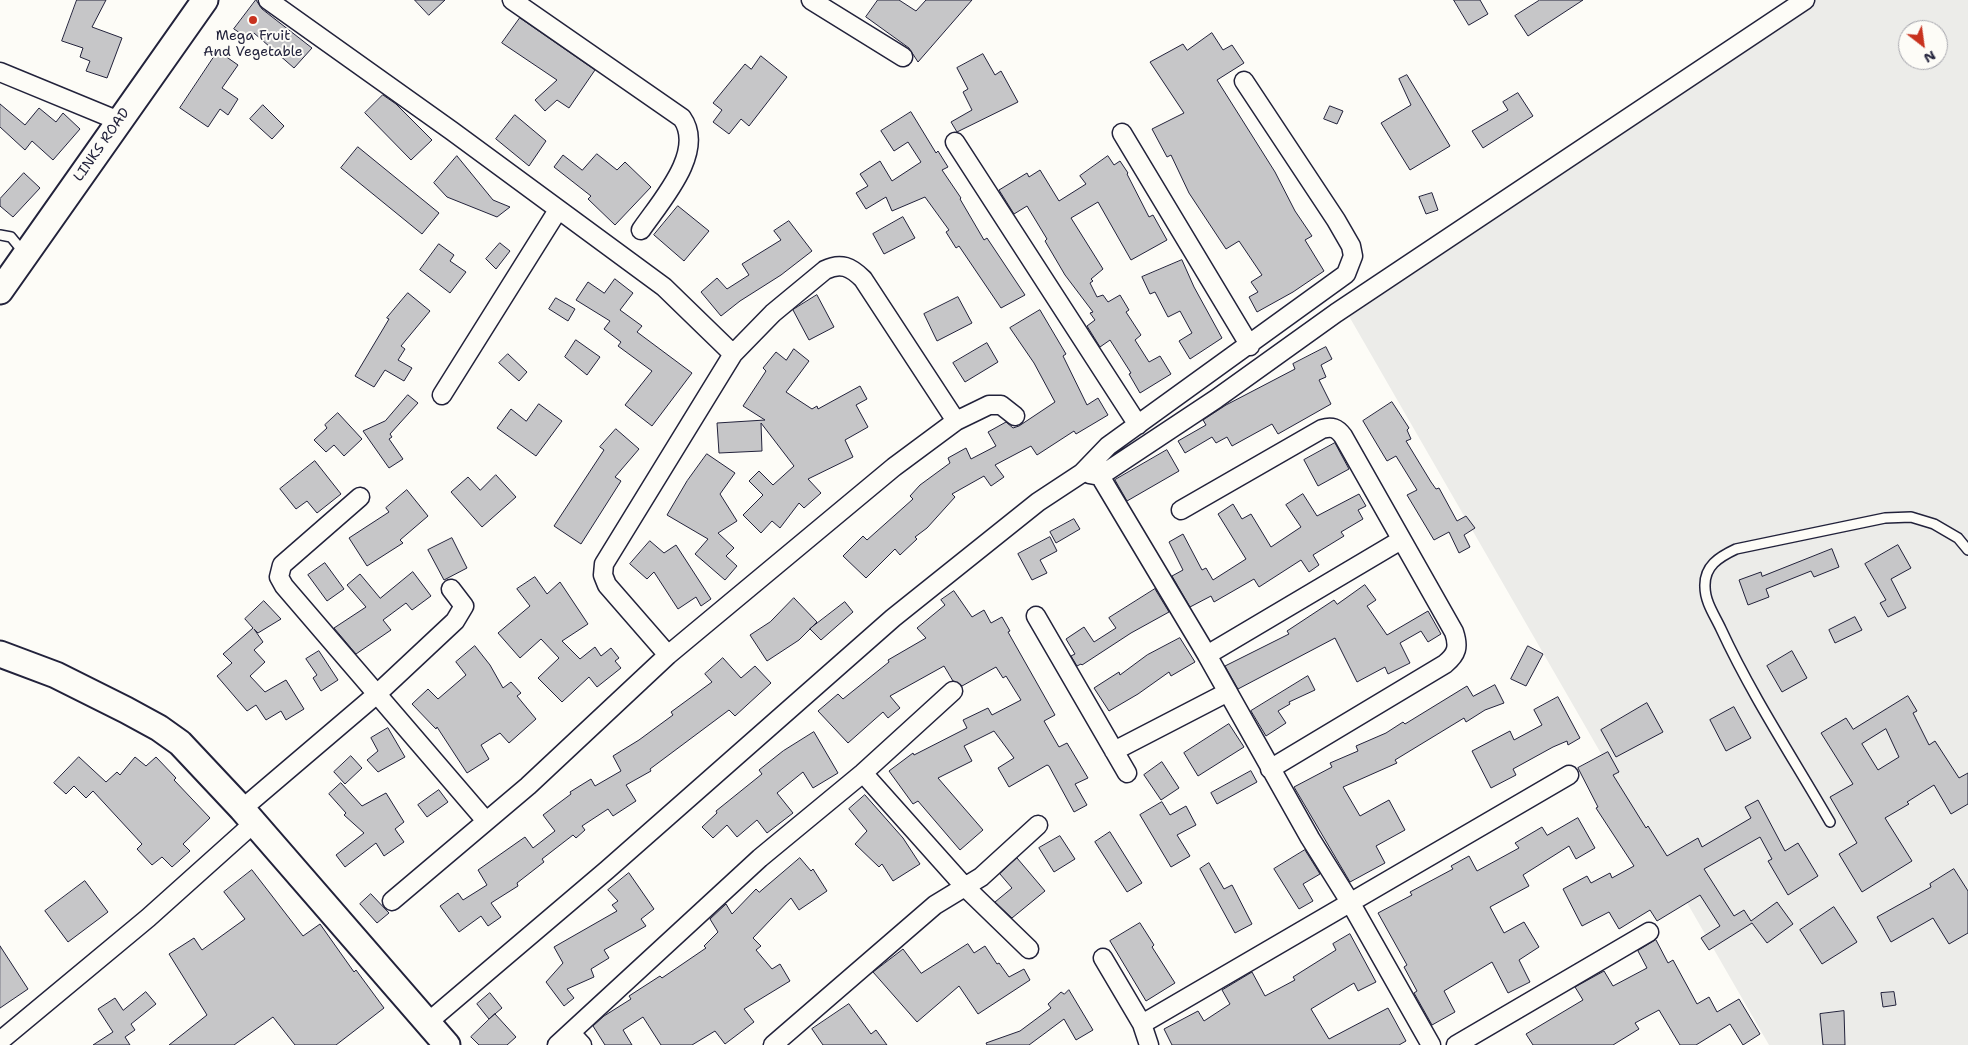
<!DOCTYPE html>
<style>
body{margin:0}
#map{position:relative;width:1968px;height:1045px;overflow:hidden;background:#fdfcf7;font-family:"Shantell Sans",sans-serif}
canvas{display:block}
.north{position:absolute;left:1898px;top:20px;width:50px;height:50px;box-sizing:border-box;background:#fdfcf7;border:1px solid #a5a5ac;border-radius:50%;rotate:150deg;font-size:14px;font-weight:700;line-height:20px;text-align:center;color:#22223b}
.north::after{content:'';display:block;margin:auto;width:18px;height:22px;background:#c8321e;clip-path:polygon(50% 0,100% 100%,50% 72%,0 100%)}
</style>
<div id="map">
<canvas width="1968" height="1045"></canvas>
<div class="north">N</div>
</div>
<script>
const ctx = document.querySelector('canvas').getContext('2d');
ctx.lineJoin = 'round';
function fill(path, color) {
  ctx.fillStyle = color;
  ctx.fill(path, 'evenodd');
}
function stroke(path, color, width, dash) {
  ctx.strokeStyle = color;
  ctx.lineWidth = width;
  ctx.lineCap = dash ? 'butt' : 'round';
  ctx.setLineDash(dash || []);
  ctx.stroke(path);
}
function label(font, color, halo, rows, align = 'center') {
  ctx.font = font + ' "Shantell Sans",sans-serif';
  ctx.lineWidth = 4;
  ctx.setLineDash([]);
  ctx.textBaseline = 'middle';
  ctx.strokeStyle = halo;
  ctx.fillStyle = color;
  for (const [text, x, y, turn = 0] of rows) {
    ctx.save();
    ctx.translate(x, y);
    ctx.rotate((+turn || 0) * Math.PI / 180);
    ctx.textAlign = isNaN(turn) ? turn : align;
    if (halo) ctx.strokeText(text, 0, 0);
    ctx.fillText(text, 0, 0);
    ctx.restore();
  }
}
const built = new Path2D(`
 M1808,0h160v1045h-199l-423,-734zM1908,30h30v30h-30z`);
const building = new Path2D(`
 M77,0h29l-14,27 30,11 -15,40 -21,-7 4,-10 -10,-4 3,-9 -21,-7z
 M256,0l6,9 50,39 -18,20 -40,-35 -5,6 -15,-10z
 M415,0h30l-16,15z
 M878,0h21l17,11 10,-11h46l-54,62 -9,-14 -43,-31z
 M1454,0h26l8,14 -19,11z
 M1540,0h43l-55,36 -13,-20z
 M520,18l75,52 -26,38 -12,-8 -12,11 -10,-11 22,-20 -55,-37z
 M1212,33l11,17 9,-5 12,18 -27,17 58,92 20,39 17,25 -7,4 19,31 -31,21 -36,20 -8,-15 9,-5 -7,-10 11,-7 -23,-34 -13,8 -37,-56 -18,-38 -4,2 -15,-28 32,-16 -34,-51 33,-18 4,6z
 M218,51l20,14 -16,23 16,11 -10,16 -8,-6 -12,18 -28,-19z
 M983,54l12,21 6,-4 17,31 -61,30 -6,-10 21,-12 -9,-18 5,-3 -11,-21z
 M761,56l26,21 -38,49 -8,-7 -12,15 -16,-12 9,-12 -9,-7 32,-39 6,5z
 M1407,75l43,71 -40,24 -29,-47 30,-18 -12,-26z
 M1518,93l15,23 -50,32 -11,-17 36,-21 -5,-8z
 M383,95l13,9 36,36 -21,20 -46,-47z
 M0,104l25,21 14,-17 17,14 7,-9 17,16 -27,31 -21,-19 -7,9 -25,-23z
 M263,105l21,21 -12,13 -22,-20z
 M1330,106l13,5 -6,13 -13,-5z
 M911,112l25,41 2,-2 10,16 -6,3 19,28 -1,1 24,41 3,-2 38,57 -24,13 -42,-62 -3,2 -10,-16 3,-2 -24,-33 -33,14 -6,-14 -20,12 -10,-16 12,-7 -8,-12 20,-13 12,20 29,-19 -13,-20 -14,9 -13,-20z
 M515,115l31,26 -17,25 -33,-27z
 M358,147l81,66 -17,21 -81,-66z
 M597,154l20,16 8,-8 26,25 -36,38 -27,-26 3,-3 -37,-29 9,-12 19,15z
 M457,156l36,44 17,7 -13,10 -50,-20 -13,-14z
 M1108,156l6,9 6,-4 8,12 -1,1 22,43 4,-2 14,25 -36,20 -33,-58 -27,16 32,51 -12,10 2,2 -3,2 7,14 6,-2 5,7 12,-7 9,15 -3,2 15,23 -6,5 14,22 11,-6 11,18 -31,19 -11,-19 2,-1 -21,-33 -10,7 -13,-21 8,-6 -5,-7 3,-1 -28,-37 -20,-34 2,-2 -20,-33 -13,8 -15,-24 28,-17 2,4 11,-7 19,31 27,-17 -6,-8z
 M24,173l16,15 -27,29 -13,-11v-7z
 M1432,193l6,17 -12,4 -7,-17z
 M678,206l31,25 -25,30 -30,-26z
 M903,217l12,21 -31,16 -11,-20z
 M789,221l23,30 -31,24 -41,26 -19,15 -20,-24 16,-14 10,11 22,-14 -7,-11 39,-24 -7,-9z
 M500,243l10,8 -14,18 -10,-10z
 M439,244l15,11 -4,6 16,11 -16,21 -30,-23z
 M1182,260l12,27 28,51 -32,21 -11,-18 13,-8 -12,-22 -12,6 -13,-25 -5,2 -8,-17z
 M615,279l18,14 -13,17 22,16 -5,6 55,41 -40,53 -27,-21 27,-34 -34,-25 3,-4 -17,-13 6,-8 -34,-21 12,-18 16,11z
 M408,293l22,18 -29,35 4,3 -7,11 14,8 -8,13 -19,-11 -11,17 -19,-11 34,-57 -2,-1z
 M817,295l17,32 -25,13 -16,-30z
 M958,297l14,26 -35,18 -13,-27z
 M556,298l19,11 -7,12 -19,-12z
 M1040,310l26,44 -3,2 24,49 11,-7 10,17 -32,19 -2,-3 -37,24 -6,-9 -36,19 9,12 -13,9 -7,-10 -32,18 3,3 -28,31 -12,9 2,2 -17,16 -5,-6 -29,29 -23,-22 20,-20 4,4 46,-41 -3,-3 10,-11 30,-22 -2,-5 18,-10 5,11 25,-13 -8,-14 18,-10 7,6 6,-2 36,-24 -21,-39 -24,-35z
 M576,340l24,17 -13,18 -22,-18z
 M987,343l11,19 -33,20 -12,-19z
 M1326,347l6,12 -11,6 5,12 -7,3 12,24 -53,30 -6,-10 -40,22 -5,-9 -11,6 -4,-6 -27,16 -7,-12 28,-16 -3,-5 23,-15 69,-36 -2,-5z
 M794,349l15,12 -23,31 26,17 5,-3 1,3 42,-23 7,13 -11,6 12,22 -23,13 8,17 -45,22 13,14 -17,15 -5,-5 -19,25 -8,-7 -11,12 -18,-18 20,-20 -14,-14 10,-10 14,14 21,-19 -33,-43 1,28 -43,2 -2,-30 48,-3 -22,-14 23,-35 -3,-3 13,-16 10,8z
 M508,354l19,18 -8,9 -20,-18z
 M408,395l10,8 -28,31 2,3 -3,2 14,20 -14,9 -26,-37 22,-10z
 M1392,402l17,26 -2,2 4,9 -5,2 25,41 5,7 3,-1 18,33 9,-5 9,12 -11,7 6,12 -11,6 -10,-21 -15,8 -27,-45 10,-5 -21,-34 -9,5 -24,-40z
 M539,404l23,17 -26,35 -39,-28 14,-19 15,12z
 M338,413l24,26 -18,17 -10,-11 -8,7 -12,-12 13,-12 -2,-3z
 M616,429l23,20 -24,28 6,4 -40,63 -27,-18 50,-76 -4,-3z
 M1335,443l14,26 -31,17 -14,-26z
 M1167,450l12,21 -52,30 -12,-21z
 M707,454l28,19 -15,21 17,27 -19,12 16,15 -8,8 11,10 -12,14 -30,-26 13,-15 -41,-24 20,-34z
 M315,461l26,33 -24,19 -10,-12 -11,8 -16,-20z
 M496,475l20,22 -34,30 -31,-35 17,-15 12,13z
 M407,490l21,26 -28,24 3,3 -36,23 -18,-28 40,-26 -3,-4z
 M1303,494l14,22 42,-22 7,12 -8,4 5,9 -22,13 3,4 -31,19 6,10 -10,7 -8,-12 -42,27 -5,-8 -40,23 -3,-6 -21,11 -18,-31 11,-6 -14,-28 14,-8 19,36 4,-2 7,12 33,-21 -28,-45 15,-10 9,15 9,-5 20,33 30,-20 -15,-22z
 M1074,519l6,10 -24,14 -6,-11z
 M1050,537l7,14 -17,9 7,13 -15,7 -14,-26z
 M452,538l15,30 -23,12 -16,-30z
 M650,541l14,12 12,-8 35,54 -10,7 -5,-9 -18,12 -24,-37 -7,7 -17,-15z
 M1898,545l13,23 -20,11 15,29 -18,9 -8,-14 6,-3 -21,-36z
 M1832,549l7,18 -25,10 -3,-6 -45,18 3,8 -21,8 -9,-25 22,-8 1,4z
 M325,563l19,26 -17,12 -19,-26z
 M413,572l18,24 -19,14 -6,-7 -23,17 8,10 -35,24 -22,-26 32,-21 -19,-22 13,-11 20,24z
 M535,577l12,17 13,-12 28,42 -26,17 18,18 15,-12 6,9 10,-8 8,10 -4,3 6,7 -24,19 -8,-10 -27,25 -24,-24 21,-20 -18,-19 -21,19 -22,-25 32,-27 -13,-17z
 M1365,585l11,15 -9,6 20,29 41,-24 13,23 -13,8 -7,-11 -21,12 10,20 -22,11 -3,-7 -28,15 -22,-44 -97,51 -13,-23 64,-32 -2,-3 47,-31 3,4z
 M1155,589l14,23 -38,21 -49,32 -1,-1 -4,2 -6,-10 4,-2 -9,-15 18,-12 10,15 22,-14 -7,-10z
 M954,591l18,26 12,-7 7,13 11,-6 8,14 -2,1 47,83 -11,6 15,26 8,-4 21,35 -13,6 12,21 -13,7 -25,-46 -2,-1 -38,22 -11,-19 16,-10 -20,-27 -30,15 8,15 -34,17 45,52 -23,20 -42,-49 -5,3 -24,-33 24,-18 1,2 53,-27 -4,-8 25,-12 4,7 29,-15 -15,-24 -3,2 -7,-11 -34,19 -9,-5 -9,-15 -54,30 10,12 -12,10 -5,-6 -35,31 -30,-32 20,-17 5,5 46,-37 -1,-2 38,-22 -9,-10 28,-23 -4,-5z
 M794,598l23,24 -18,18 -32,21 -17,-26 20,-13z
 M264,601l17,18 -23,14 -4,-4 9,13 -9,8 11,12 -15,14 15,16 21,-12 18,29 -18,11 -5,-9 -15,9 -10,-15 -9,6 -30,-35 15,-13 -9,-9 30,-26 -8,-9z
 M845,602l8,10 -32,28 -11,-11z
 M1855,617l7,13 -27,13 -6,-13z
 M1180,638l15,24 -24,14 -2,-4 -31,22 -29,17 -15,-23 25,-16 1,3 27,-20z
 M475,646l15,19 13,23 8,-6 10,11 -4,3 19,23 -27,24 -9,-10 -19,12 8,14 -22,14 -30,-46 -1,2 -24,-25 16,-15 10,10 28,-24 -10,-13z
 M1528,646l15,8 -17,32 -15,-7z
 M319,651l19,29 -17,11 -8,-13 4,-3 -11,-16z
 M1792,651l15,27 -25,14 -15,-26z
 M723,658l18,20 14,-12 16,17 -36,33 -6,-6 -79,59 1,2 -25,14 10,16 -23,15 -5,-7 -26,17 3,4 -9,8 -3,-3 -31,24 2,3 -27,21 1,3 -27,17 10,14 -13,9 -7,-10 -22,16 -19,-26 18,-13 5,7 24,-15 -9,-15 47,-33 8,11 22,-17 -12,-16 28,-21 -1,-2 21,-13 4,7 26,-15 -8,-15 26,-16 34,-25 -2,-3 41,-30 -7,-8z
 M1308,676l7,14 -26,12 1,2 -12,7 8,12 -20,13 -15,-25z
 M1495,685l9,18 -19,7 -19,12 -2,-4 -69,42 2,3 -54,24 17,29 29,-16 16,30 -29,16 9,17 -35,19 -56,-95 38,-20 -2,-4 28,-12 -2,-5 30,-13 17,-11 2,2 62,-38 6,10z
 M1908,696l9,15 -4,2 16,32 6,-4 24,37 9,-5v31l-17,10 -17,-29 -27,17 2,2 -24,14 27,43 -50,31 -23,-38 18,-11 -27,-46 23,-13 -32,-51 25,-15 7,11zM1886,729l13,28 -21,13 -16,-26z
 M1558,697l22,41 -12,7 -1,-4 -14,6 -40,22 3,6 -25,13 -19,-37 38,-20 4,9 28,-15 -8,-15z
 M1647,703l16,29 -47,25 -15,-27z
 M1734,707l17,31 -25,13 -16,-31z
 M1229,724l15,23 -46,29 -14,-23z
 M388,728l17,29 -27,15 -11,-12 11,-9 -7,-13z
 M814,732l24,41 -25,15 -10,-16 -26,21 16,20 -26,20 -10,-13 -20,17 -10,-12 -14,13 -11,-11 15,-14 -1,-2 46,-37 -3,-4 24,-19z
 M1608,752l11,20 -6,3 33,53 2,-2 19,30 31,-18 4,9 49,-29 -6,-11 13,-7 27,51 13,-8 20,33 -30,19 -20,-34 4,-2 -12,-22 -56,32 30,47 10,-6 7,11 26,-19 16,22 -26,19 -15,-20 -43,27 -8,-12 19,-12 -20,-31 -43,26 -7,-11 -31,19 -10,-17 -27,14 -19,-37 24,-13 4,7 19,-10 2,5 22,-12 -38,-58 2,-1 -20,-39z
 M351,756l11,12 -17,16 -11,-12z
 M79,757l27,25 11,-10 3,3 15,-18 11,9 10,-9 20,21 -2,2 36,38 -27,26 7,7 -18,16 -10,-10 -10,8 -15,-16 5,-5 -49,-53 -7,7 -12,-12 -8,8 -12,-11z
 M1162,762l17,26 -18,12 -17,-25z
 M1251,771l6,11 -40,22 -6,-11z
 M341,783l21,23 24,-13 18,29 -9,7 9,13 -20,14 -8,-13 -31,24 -9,-12 28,-22 -20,-18 2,-2 -17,-19z
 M439,790l9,12 -21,15 -9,-12z
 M865,795l38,43 17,26 -27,17 -11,-17 -3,3 -24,-23 12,-13 -18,-22z
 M1162,802l8,13 16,-9 10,19 -19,10 13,21 -19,11 -31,-52z
 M1578,818l17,30 -19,11 -7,-13 -46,29 6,11 -39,21 14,26 20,-11 15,25 -20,13 11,22 -22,11 -16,-31 -48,29 11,21 -23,13 -18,-32 3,-2 -13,-24 3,-2 -29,-52 34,-18 -2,-3 43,-23 -2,-3 18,-10 8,15 42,-23 -4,-5 27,-16 5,8z
 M1110,832l32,51 -15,9 -32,-50z
 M1060,836l15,23 -21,13 -15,-24z
 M1305,850l15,24 -17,10 10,17 -14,8 -25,-40z
 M800,858l11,13 2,-2 14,22 -28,19 -8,-12 -38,40 8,8 -5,4 16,19 8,-5 10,17 -46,28 10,13 -29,22 -10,-13 -23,14h-31l-18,-28 -20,13 9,15h-27l-12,-19 11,-10 27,-17 -2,-3 31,-20 2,2 44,-30 -2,-2 14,-14 -8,-13 16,-15 6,10 24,-25 3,3z
 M1017,858l28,33 -33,27 -17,-16 17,-14 -12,-14z
 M1209,863l15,26 8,-4 20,39 -17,9 -35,-64z
 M1954,869l14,22v42l-19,11 -16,-26 -42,24 -14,-25 54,-30 -1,-3z
 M252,870l51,66 17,-12 34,48 2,-2 28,38 -48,37h-41l-22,-28 -39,28h-65l38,-30 -38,-61 25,-16 8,12 43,-31 -21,-27z
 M629,873l25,36 -13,10 5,7 -42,24 5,8 -18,11 3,8 -27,12 7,9 -10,8 -18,-24 17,-19 -9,-16 63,-36 -5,-6 6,-4 -10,-11z
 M85,881l23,31 -40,30 -23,-31z
 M371,894l18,19 -12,10 -17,-19z
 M1834,907l23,35 -35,22 -22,-34z
 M1140,923l14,22 -2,2 23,36 -29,18 -36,-60z
 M1350,934l26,48 -18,9 -4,-8 -43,26 18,30 59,-31 18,33 -7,4h-227l-8,-16 34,-18 6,10 26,-17 -8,-14 30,-18 13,24 30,-16 -2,-3 43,-27 -3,-6z
 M1656,940l12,23 5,-3 24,44 12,-7 8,15 22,-13 21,35 -17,11 -13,-21 -34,21h-16l-21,-35 -24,13 4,6 -26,16h-80l-7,-11 57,-34 -8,-13 29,-16 9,15 34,-18 -9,-17z
 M968,944l6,9 11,-7 12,18 2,-1 10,14 15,-8 6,11 -52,34 -19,-28 -42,36 -44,-50 30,-23 18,24z
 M0,946l28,43 -28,19z
 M1069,990l24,40 -17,10 -12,-21 -35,26h-42l-1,-2 34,-12 31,-23 -3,-4 13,-12 3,2z
 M146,992l10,12 -25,20 4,6 -10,7 5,8h-37l20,-13 -15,-23 17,-11 8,12z
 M1894,992l2,13 -13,2 -2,-14z
 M490,993l12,15 -13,11 -12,-15z
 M849,1004l22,30 5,-4 11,15h-64l-11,-16z
 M1844,1011l1,34h-22l-3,-31z
 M495,1014l21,23 -9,8h-28l-8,-8z`);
const lane = new Path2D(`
 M0,235l11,2 14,17
 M1830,822c-37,-64 -78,-126 -109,-193 -6,-13 -16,-27 -16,-42 -1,-21 14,-30 31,-38l149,-31 26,-1 23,7 24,14 10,12`);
const street = new Path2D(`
 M268,0l184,131 212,156 69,67
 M512,0l170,118c24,34 -22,84 -41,112
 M811,0l92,57
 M0,72l119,49
 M1122,133l128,213
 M955,142l183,283
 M442,395l116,-185
 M1089,474l11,2 107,179 103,183 40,64 81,143
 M1100,476l116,-77 120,-86 469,-313
 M360,497l-78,68 -3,12 5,9 202,235
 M1181,510l141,-81c10,-3 15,-1 21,7l111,196c5,15 3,22 -9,32l-175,105
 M1036,616l91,157
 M668,655l-61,-70 -4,-10 1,-11 129,-210 40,-41 52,-43c16,-8 26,-3 38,9l93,142
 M1207,655l194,-115
 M1114,751l114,-59
 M863,773l101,113 65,63
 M242,809l135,-115 78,-73 9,-15 -13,-17
 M392,901l136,-115 140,-131 226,-188 62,-46 33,-16h12l14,11
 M1103,958l39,66 7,21
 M427,1023l180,-153 286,-252 145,-116 44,-29 26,-27 238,-172 7,-18 -2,-10 -15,-26 -92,-139
 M1142,1024l427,-249
 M571,1033l11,12
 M0,1041l148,-123 106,-95
 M557,1045l203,-187 103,-85 90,-82
 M773,1045l162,-140 46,-28 57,-52
 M1456,1045l193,-113`);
const secondary = new Path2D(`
 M0,291l205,-291
 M0,654l56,21 70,35 33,18 21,15 62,66 205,236`);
const markers = [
 [253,20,5,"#c8321e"]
];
const poiNames = [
 ["Mega Fruit",253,36],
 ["And Vegetable",253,52]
];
const streetNames = [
 ["LINKS ROAD",102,145,-55]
];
fill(built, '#ecece9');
fill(building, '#c6c6c8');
stroke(building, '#22223b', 1);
stroke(lane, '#22223b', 12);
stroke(street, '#22223b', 21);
stroke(secondary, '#22223b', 29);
stroke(lane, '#fdfcf7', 9);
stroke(street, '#fdfcf7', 18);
stroke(secondary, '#fdfcf7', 25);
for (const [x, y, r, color] of markers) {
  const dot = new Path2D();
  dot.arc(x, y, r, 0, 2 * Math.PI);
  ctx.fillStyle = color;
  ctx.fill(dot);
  stroke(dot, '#fdfcf7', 2);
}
label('14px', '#22223b', '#fdfcf7', poiNames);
label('14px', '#22223b', '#fdfcf7', streetNames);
</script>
